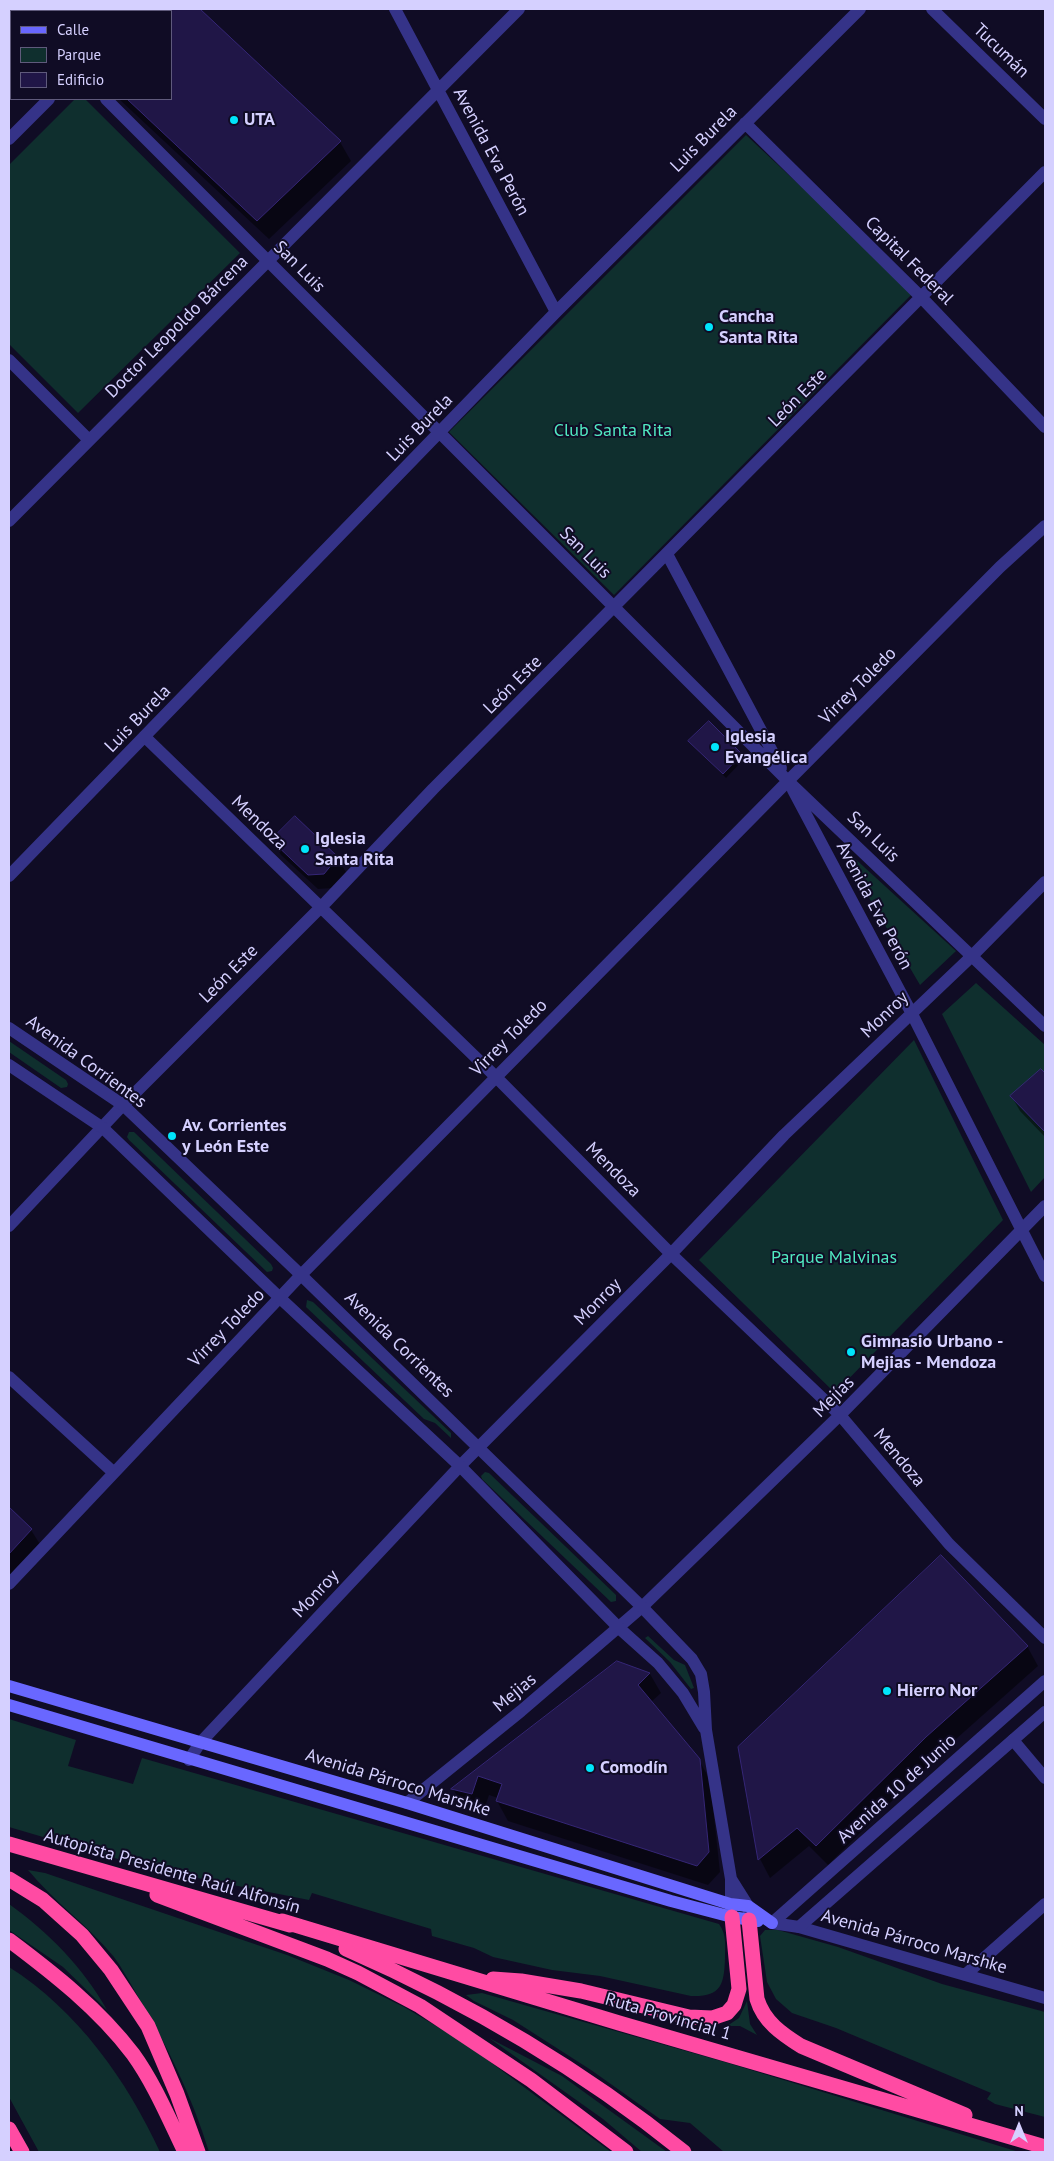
<!DOCTYPE html>
<meta charset="utf-8">
<style>
body{margin:0}
#map{position:relative;width:1054px;height:2161px;overflow:hidden;background:#100c25;font-family:"PT Sans",sans-serif}
canvas{display:block}
.frame{position:absolute;inset:0;border:10px solid #d5d0ff;pointer-events:none}
.legend{position:absolute;left:10px;top:10px;width:162px;height:90px;box-sizing:border-box;background:#100c25;border:1px solid #5f5a7c;margin:0;padding:6px 9px;list-style:none;font-size:15px;color:#d5d0ff}
.legend li{display:flex;align-items:center;gap:10px;height:25px}
.legend b{width:25px;border:1px solid #5f5a7c}
.north{position:absolute;left:994px;top:2101px;width:50px;height:50px;-webkit-text-stroke:4px #100c25;paint-order:stroke;rotate:0deg;font-size:14px;font-weight:700;line-height:20px;text-align:center;color:#d5d0ff}
.north::after{content:'';display:block;margin:auto;width:18px;height:22px;background:#d5d0ff;clip-path:polygon(50% 0,100% 100%,50% 72%,0 100%)}
</style>
<div id="map">
<canvas width="1054" height="2161"></canvas>
<div class="frame"></div>
<ul class="legend">
<li><b style="height:6px;background:#6967ff"></b>Calle</li>
<li><b style="height:14px;background:#0f2f2e"></b>Parque</li>
<li><b style="height:14px;background:#201647"></b>Edificio</li>
</ul>
<div class="north">N</div>
</div>
<script>
const ctx = document.querySelector('canvas').getContext('2d');
ctx.lineJoin = 'round';
function fill(path, color) {
  ctx.fillStyle = color;
  ctx.fill(path, 'evenodd');
}
function stroke(path, color, width, dash) {
  ctx.strokeStyle = color;
  ctx.lineWidth = width;
  ctx.lineCap = dash ? 'butt' : 'round';
  ctx.setLineDash(dash || []);
  ctx.stroke(path);
}
function label(font, color, halo, rows, align = 'center') {
  ctx.font = font + ' "PT Sans",sans-serif';
  ctx.lineWidth = 4;
  ctx.setLineDash([]);
  ctx.textBaseline = 'middle';
  ctx.strokeStyle = halo;
  ctx.fillStyle = color;
  for (const [text, x, y, turn = 0] of rows) {
    ctx.save();
    ctx.translate(x, y);
    ctx.rotate((+turn || 0) * Math.PI / 180);
    ctx.textAlign = isNaN(turn) ? turn : align;
    if (halo) ctx.strokeText(text, 0, 0);
    ctx.fillText(text, 0, 0);
    ctx.restore();
  }
}
const green = new Path2D(`
 M75,99h10l155,154 -162,160 -69,-69v-179z
 M746,135l168,157 -300,303 -165,-163z
 M844,855h7l105,96 -36,34z
 M976,983l69,62v132l-14,15 -89,-178z
 M914,1040l89,180 -168,173 -136,-133z
 M9,1041l57,39 2,4 -1,3 -6,1 -52,-36z
 M129,1132h5l137,132 2,4 -1,3 -5,1 -138,-132 -2,-3z
 M307,1300l6,2 138,131v5l-16,-15 -11,-4 -118,-112z
 M485,1472l4,1 127,122v6l-5,1 -129,-123 -1,-3z
 M648,1636l26,24 11,5 9,23 -3,1 -21,-27 -25,-24z
 M9,1719l67,21 -8,26 65,18 9,-26 577,166c8,11 6,21 6,35 -1,26 -4,38 -34,37l-91,-20 -48,-6 -59,-13 -19,-9 -42,-12 -1,-7 -119,-36 -3,7 -157,-31 -143,-42z
 M28,1870l17,3 242,82 62,25 55,27 49,29 36,25 122,91h-402c-17,-56 -43,-109 -73,-159 -7,-12 -14,-25 -22,-36 -26,-32 -60,-55 -86,-87z
 M9,1904c40,29 74,63 98,106l-44,-43 -54,-37z
 M765,1930h13l60,17 104,37 103,28v105l-50,-13 -8,-5 4,-6 -155,-65 -44,-15 -16,-14 -9,-17 -7,-46z
 M9,1967c68,43 118,113 151,185h-121l-30,-55z
 M482,1993l246,70 291,89h-295l-34,-29 -30,-4 -69,-49 -78,-50 -39,-19 -8,-6z
 M747,2001l3,23 7,11 -17,-9h-13l12,-8z
 M489,2038l73,38 105,76h-25l-39,-33z`);
const shadow = new Path2D(`
 M161,9h37l142,133 11,19 -82,78 -150,-140h52v-88h-13z
 M690,741l51,14 3,4 -18,19z
 M272,840l65,18 9,14 -13,16 -15,1 -37,-34z
 M1041,1071l4,4v62l-25,-26 -8,-14z
 M9,1509l22,21 12,19 -34,35z
 M1027,1646l11,20 -101,90 -109,109 -19,-19 -39,32 -10,-19 -20,-111z
 M617,1663l33,11 11,19 -10,9 48,58 11,20 10,92 -12,13 -200,-64 -11,-20 1,-3 -9,-3 -6,18 -19,-5 -11,-19z`);
const building = new Path2D(`
 M159,9h41l141,132 -84,80 -130,-122h44v-88h-14z
 M709,721l33,33 -19,20 -35,-33z
 M295,816l43,41 -14,17 -16,1 -37,-35z
 M1041,1069l4,4v59l-35,-36z
 M9,1507l23,22 -23,25z
 M941,1555l87,91 -102,91 -110,109 -19,-18 -39,32 -20,-113z
 M617,1661l33,12 -12,12 62,74 9,93 -12,14 -201,-65 6,-17 -24,-8 -6,18 -21,-5z`);
const minor = new Path2D(`
 M16,9l3,2
 M395,9l161,303
 M932,9l113,110
 M136,11l3,-2
 M106,99l682,682 257,245
 M745,123l177,175 123,129
 M9,139l40,-40
 M9,360l80,80
 M9,521l510,-512
 M667,554l114,214
 M145,737l351,340 175,177 169,161 109,129 96,94
 M793,790l119,224 133,262
 M9,876l547,-564 304,-303
 M9,1226l114,-121 203,-203 107,-113 612,-617
 M9,1377l104,95
 M9,1584l292,-309 487,-494 212,-214 45,-41
 M1013,1740l32,38
 M189,1760l11,-17 260,-277 211,-212 113,-119 188,-179 73,-74
 M407,1803l114,-92 121,-104 198,-192 205,-209
 M799,1927l246,71
 M965,1975l80,-71`);
const tertiary = new Path2D(`
 M9,1028l114,77 178,170 341,332 50,52 9,15 3,18 2,38 25,149v36
 M9,1065l94,63 177,170 180,168 159,162 39,35 25,30 21,35
 M731,1879l17,27 1,8
 M772,1923l273,-242
 M772,1923l27,4 246,-215`);
const secondary = new Path2D(`
 M9,1686l398,117 323,101 18,2 24,17
 M9,1705l662,196 61,16 26,4`);
const motorway = new Path2D(`
 M9,1844l281,81
 M9,1879l34,21 39,35 29,35 37,56 29,68 21,58
 M157,1895l170,64 31,14 62,33 111,74 95,72
 M749,1920l8,79c7,23 25,35 44,47l164,69
 M282,1921l337,102 426,124
 M9,1940c44,33 90,69 124,114 21,29 36,65 52,98
 M346,1949c121,53 235,120 338,203
 M493,1979l28,2 60,10 108,26 23,1 15,-5 7,-8 5,-16 -7,-72
 M9,2129l13,23`);
const markers = [
 [234,120,5,"#00e5fb"],
 [709,327,5,"#00e5fb"],
 [715,747,5,"#00e5fb"],
 [305,849,5,"#00e5fb"],
 [172,1136,5,"#00e5fb"],
 [851,1352,5,"#00e5fb"],
 [887,1691,5,"#00e5fb"],
 [590,1768,5,"#00e5fb"]
];
const streetNames = [
 ["Tucumán",1001,51,44],
 ["Luis Burela",704,139,-45],
 ["Avenida Eva Perón",491,152,62],
 ["Capital Federal",909,261,45],
 ["San Luis",299,267,45],
 ["Doctor Leopoldo Bárcena",177,327,-45],
 ["León Este",798,398,-45],
 ["Luis Burela",420,428,-46],
 ["San Luis",585,553,45],
 ["León Este",513,685,-45],
 ["Virrey Toledo",858,686,-45],
 ["Luis Burela",138,719,-46],
 ["Mendoza",259,823,44],
 ["San Luis",873,837,44],
 ["Avenida Eva Perón",874,906,62],
 ["León Este",229,974,-45],
 ["Monroy",885,1015,-44],
 ["Virrey Toledo",509,1038,-45],
 ["Avenida Corrientes",86,1062,36],
 ["Mendoza",613,1170,45],
 ["Monroy",598,1302,-45],
 ["Virrey Toledo",227,1328,-46],
 ["Avenida Corrientes",399,1345,44],
 ["Mejías",834,1397,-45],
 ["Mendoza",899,1458,50],
 ["Monroy",316,1594,-47],
 ["Mejias",515,1693,-40],
 ["Avenida Párroco Marshke",398,1783,17],
 ["Avenida 10 de Junio",897,1789,-42],
 ["Autopista Presidente Raúl Alfonsín",172,1872,16],
 ["Avenida Párroco Marshke",914,1942,16],
 ["Ruta Provincial 1",668,2017,16]
];
const poiNames = [
 ["UTA",244,120],
 ["Cancha",719,317],
 ["Santa Rita",719,338],
 ["Iglesia",725,737],
 ["Evangélica",725,758],
 ["Iglesia",315,839],
 ["Santa Rita",315,860],
 ["Av. Corrientes",182,1126],
 ["y León Este",182,1147],
 ["Gimnasio Urbano -",861,1342],
 ["Mejias - Mendoza",861,1363],
 ["Hierro Nor",897,1691],
 ["Comodín",600,1768]
];
const parkNames = [
 ["Club Santa Rita",613,431],
 ["Parque Malvinas",834,1258]
];
fill(green, '#0f2f2e');
fill(shadow, '#0007');
fill(building, '#201647');
stroke(building, '#352676', 1);
stroke(minor, '#353388', 12);
stroke(tertiary, '#353388', 12);
stroke(secondary, '#6967ff', 12);
stroke(motorway, '#ff4ba3', 15);
for (const [x, y, r, color] of markers) {
  const dot = new Path2D();
  dot.arc(x, y, r, 0, 2 * Math.PI);
  ctx.fillStyle = color;
  ctx.fill(dot);
  stroke(dot, '#100c25', 2);
}
label('18px', '#d5d0ff', '#100c25', streetNames);
label('bold 18px', '#d5d0ff', '#100c25', poiNames, 'left');
label('18px', '#51eac2', '#100c25', parkNames);
</script>
